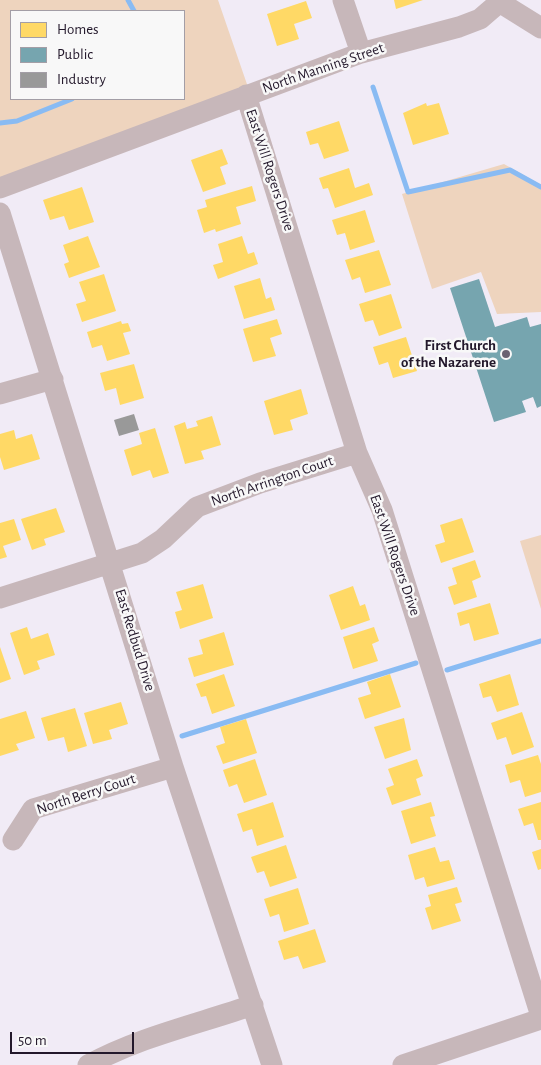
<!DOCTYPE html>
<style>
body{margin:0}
#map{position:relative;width:541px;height:1065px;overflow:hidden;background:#f1ebf6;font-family:"Alegreya Sans",sans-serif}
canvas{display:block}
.legend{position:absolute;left:10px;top:10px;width:175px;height:90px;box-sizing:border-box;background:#f8f8f8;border:1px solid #a39ea6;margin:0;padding:6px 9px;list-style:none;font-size:15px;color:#23182b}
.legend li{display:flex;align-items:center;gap:10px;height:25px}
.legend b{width:25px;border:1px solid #a39ea6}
.scale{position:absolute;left:10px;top:1032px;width:124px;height:22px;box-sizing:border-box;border:2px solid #23182b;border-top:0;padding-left:6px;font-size:15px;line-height:18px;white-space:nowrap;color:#23182b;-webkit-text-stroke:4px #f8f8f8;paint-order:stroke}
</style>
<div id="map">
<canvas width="541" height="1065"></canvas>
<ul class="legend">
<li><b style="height:14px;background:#ffd966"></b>Homes</li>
<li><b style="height:14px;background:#76a5af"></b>Public</li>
<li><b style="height:14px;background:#999"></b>Industry</li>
</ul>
<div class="scale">50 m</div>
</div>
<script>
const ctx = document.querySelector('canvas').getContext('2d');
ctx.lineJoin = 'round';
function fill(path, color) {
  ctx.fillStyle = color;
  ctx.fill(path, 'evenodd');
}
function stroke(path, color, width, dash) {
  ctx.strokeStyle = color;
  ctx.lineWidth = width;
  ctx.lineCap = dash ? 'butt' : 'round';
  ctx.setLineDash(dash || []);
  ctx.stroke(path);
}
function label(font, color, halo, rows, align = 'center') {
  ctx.font = font + ' "Alegreya Sans",sans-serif';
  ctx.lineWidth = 5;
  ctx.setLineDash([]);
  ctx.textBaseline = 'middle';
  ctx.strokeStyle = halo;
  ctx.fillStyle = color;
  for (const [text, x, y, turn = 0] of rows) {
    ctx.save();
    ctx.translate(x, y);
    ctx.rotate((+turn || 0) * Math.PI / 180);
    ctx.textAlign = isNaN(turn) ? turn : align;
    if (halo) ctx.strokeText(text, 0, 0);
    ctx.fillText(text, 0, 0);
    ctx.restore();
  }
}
const green = new Path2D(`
 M0,0h218l32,93 -250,86zM11,11h173v88h-173z
 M504,164l37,21v127l-44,2 -16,-42 -49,17 -30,-95z
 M541,535v74l-21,-68z`);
const homes = new Path2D(`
 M394,0h29l-27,9z
 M306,1l6,17 -18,6 5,15 -22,7 -10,-32z
 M426,103l1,3 12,-3 10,31 -36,11 -10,-32z
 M339,121l10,30 -25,8 -6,-16 -8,2 -4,-13z
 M222,149l6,15 -8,3 6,17 -23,8 -12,-32z
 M349,168l6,20 14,-5 4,12 -38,13 -7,-20 -5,1 -4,-11z
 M252,186l4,15 -20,6 5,17 -25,8 -1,-3 -11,4 -7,-23 10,-3 -2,-7z
 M82,187l12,35 -25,8 -5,-14 -14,4 -7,-20z
 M365,210l10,32 -25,8 -5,-17 -8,2 -5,-15z
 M88,236l12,31 -31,11 -5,-14 5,-2 -6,-17z
 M242,236l6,18 6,-2 4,12 -40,15 -5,-14 10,-3 -5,-18z
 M379,250l12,35 -26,8 -5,-16 -8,3 -7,-20z
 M104,274l12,37 -34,11 -6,-18 10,-3 -7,-19z
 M260,278l6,21 5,-2 4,13 -31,9 -10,-33z
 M391,294l11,34 -23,8 -6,-16 -8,2 -6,-18z
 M277,319l5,15 -12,4 6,18 -23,6 -10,-33z
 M121,321l1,3 6,-1 3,8 -8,2 7,21 -23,7 -5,-16 -10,3 -5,-16z
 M406,337l11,34 -24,7 -5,-16 -9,3 -6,-18z
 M134,364l10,34 -24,7 -4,-17 -11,3 -5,-18z
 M301,389l7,25 -18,6 3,10 -19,5 -10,-34z
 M212,416l9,29 -20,6 3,8 -19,5 -11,-38 11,-4 2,7 11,-3 -2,-5z
 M155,428l14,45 -16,5 -3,-8 -18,6 -8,-26 18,-6 -3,-11z
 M14,430l2,9 16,-5 8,25 -36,11 -4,-13v-23z
 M56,508l9,24 -21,7 2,6 -14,5 -11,-31z
 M462,518l12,34 -33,11 -6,-18 10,-3 -5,-17z
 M14,519l7,21 -18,6 4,11 -7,2v-36z
 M475,560l6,17 -9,4 5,16 -23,8 -6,-18 9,-3 -5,-16z
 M203,584l10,34 -33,11 -5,-17 7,-2 -6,-18z
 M353,586l7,20 5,-2 5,16 -29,10 -12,-35z
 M490,603l9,31 -25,7 -5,-18 -9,3 -3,-13z
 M27,627l4,12 17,-6 7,22 -18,6 3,8 -16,6 -14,-42z
 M374,627l5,14 -7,3 6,17 -25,8 -10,-32z
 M224,632l10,33 -40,12 -6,-19 15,-4 -4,-14z
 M0,647l11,32 -11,4z
 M224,674l11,32 -23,8 -6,-18 -5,1 -5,-13z
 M390,674l11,33 -36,12 -7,-21 13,-4 -4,-12z
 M510,674l9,31 -22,7 -6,-16 -8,2 -4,-14z
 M121,702l7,22 -19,6 3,9 -19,5 -9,-31z
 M75,708l12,38 -19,6 -4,-15 -16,4 -7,-23z
 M26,711l9,27 -19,6 3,6 -19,6v-37z
 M522,712l12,35 -22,8 -6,-18 -9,3 -6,-17z
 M404,718l7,32 -26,9 -11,-32z
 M246,719l11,34 -34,11 -7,-18 9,-3 -5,-16z
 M538,755l3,9v28l-16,5 -5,-17 -10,3 -5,-18z
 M255,759l12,36 -23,8 -7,-19 -8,3 -6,-17z
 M417,759l6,17 -7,3 5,16 -29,10 -6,-17 8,-3 -6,-16z
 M273,802l11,35 -27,9 -5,-17 -9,3 -6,-18z
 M431,802l4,14 -5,1 6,19 -25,8 -10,-33z
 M541,802v38h-3l-5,-17 -9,3 -6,-17z
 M286,845l11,33 -27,9 -6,-16 -7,2 -6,-16z
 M435,847l5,15 9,-2 6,19 -28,8 -3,-10 -9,3 -7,-25z
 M541,849v20l-3,1 -6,-18z
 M457,887l5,15 -7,2 6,17 -29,9 -7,-22 6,-2 -3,-11z
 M298,888l11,36 -25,8 -5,-18 -9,3 -6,-18z
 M315,929l11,33 -23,7 -5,-13 -14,4 -6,-19z`);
const public = new Path2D(`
 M479,279l16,48 32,-10 3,10 11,-3v82l-4,2 -4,-11 -11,4 4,11 -32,10 -44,-134z`);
const industry = new Path2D(`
 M134,414l5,16 -20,6 -5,-16z`);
const stream = new Path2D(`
 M128,0l6,11
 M373,87l35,105 102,-22 31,17
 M0,123l17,-2 55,-22
 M447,670l94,-29
 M182,736l234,-73`);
const minor = new Path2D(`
 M343,0l18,53
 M501,3l40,25
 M246,95l111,358 25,57 159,506
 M0,188l361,-135 98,-26 21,-8 22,-19
 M0,213l173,554 99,298
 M0,394l53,-15
 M0,598l142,-45 21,-14 34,-32 63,-24 97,-30
 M13,840l20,-31 140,-42
 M88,1065c51,-28 110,-41 165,-60
 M403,1065l138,-46`);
const markers = [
 [506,354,5,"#6b6272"]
];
const streetNames = [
 ["North Manning Street",323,68,-19],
 ["East Will Rogers Drive",270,170,72],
 ["North Arrington Court",272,481,-19],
 ["East Will Rogers Drive",395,555,71],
 ["East Redbud Drive",135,640,73],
 ["North Berry Court",86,794,-18]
];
const poiNames = [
 ["First Church",496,345],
 ["of the Nazarene",496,362]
];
fill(green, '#eed4be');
fill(homes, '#ffd966');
fill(public, '#76a5af');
fill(industry, '#999');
stroke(stream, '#89bbf3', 5);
stroke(minor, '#c7b7ba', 21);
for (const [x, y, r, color] of markers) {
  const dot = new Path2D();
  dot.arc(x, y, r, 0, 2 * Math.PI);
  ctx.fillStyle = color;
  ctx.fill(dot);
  stroke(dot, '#f8f8f8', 2);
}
label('15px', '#23182b', '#f8f8f8', streetNames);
label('bold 15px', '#23182b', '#f8f8f8', poiNames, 'right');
</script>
